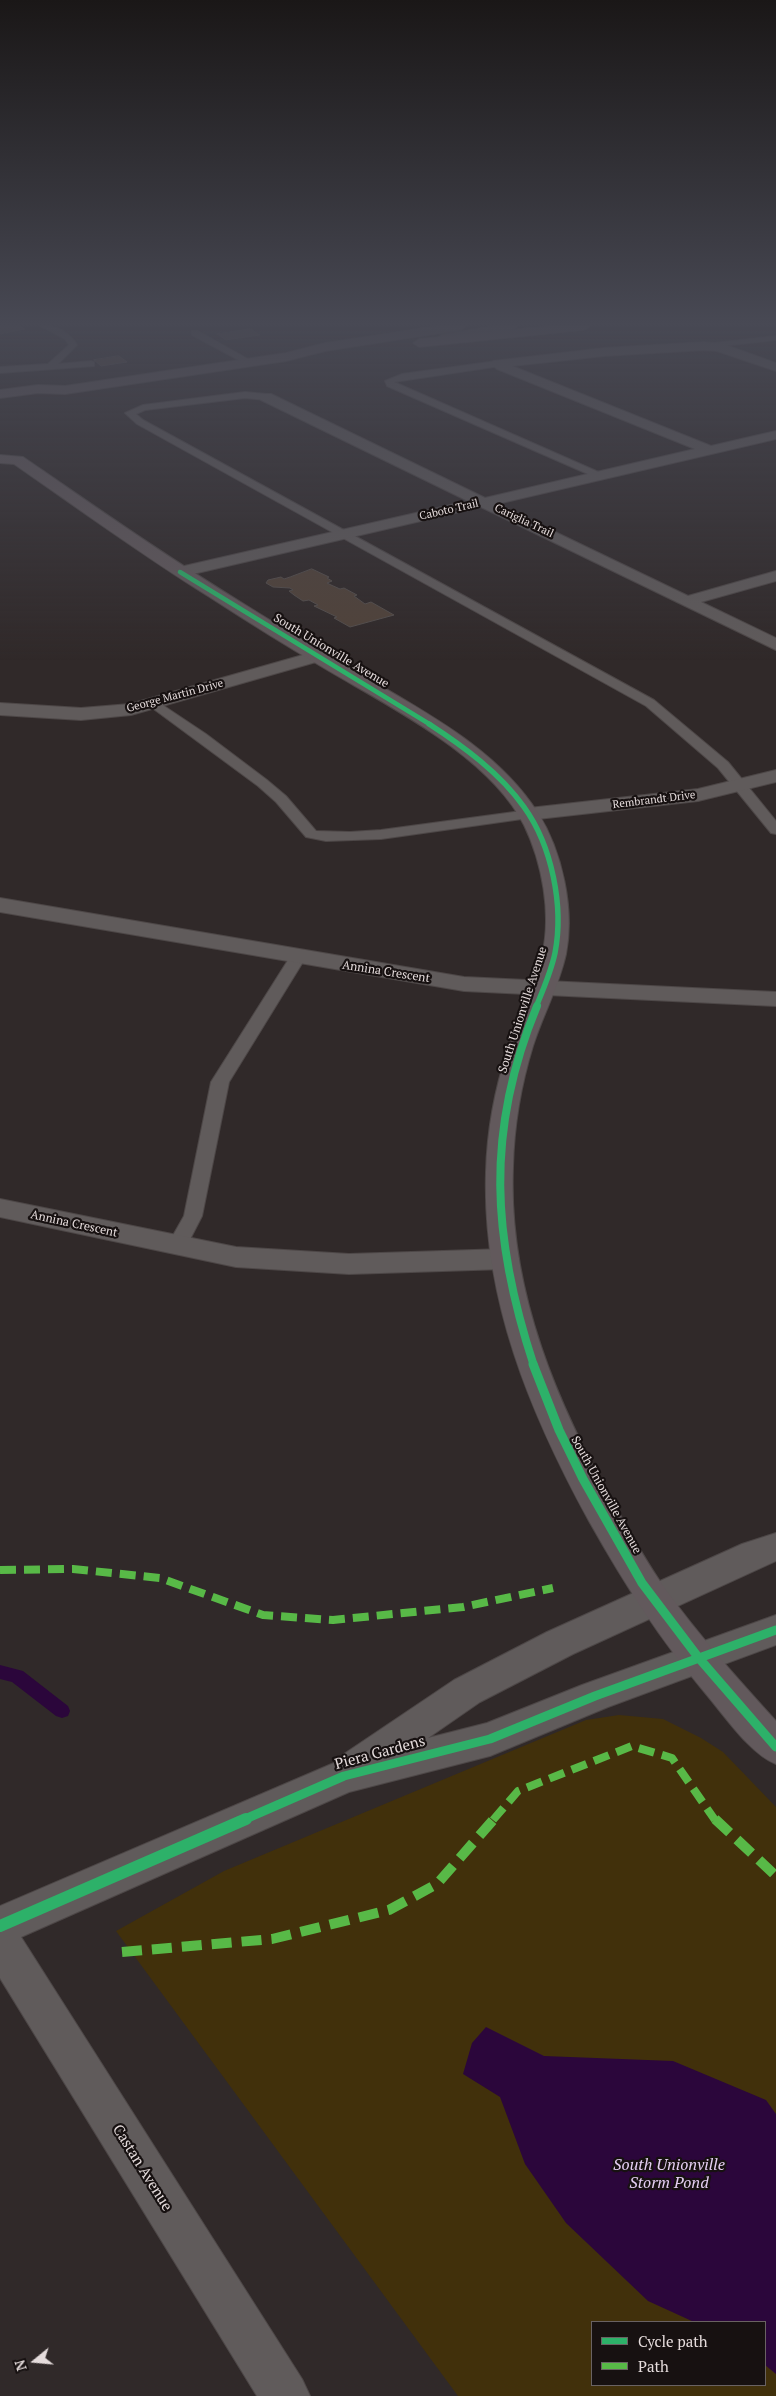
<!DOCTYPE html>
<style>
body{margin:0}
#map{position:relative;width:776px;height:2396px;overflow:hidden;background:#302929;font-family:"PT Serif",serif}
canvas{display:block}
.legend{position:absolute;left:591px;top:2321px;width:175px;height:65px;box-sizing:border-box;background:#171111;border:1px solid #696262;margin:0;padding:6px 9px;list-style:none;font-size:15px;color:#e5dcdc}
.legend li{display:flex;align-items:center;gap:10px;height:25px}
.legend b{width:25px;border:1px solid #696262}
.north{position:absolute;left:10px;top:2336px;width:50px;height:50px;-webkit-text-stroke:4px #171111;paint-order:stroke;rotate:253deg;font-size:14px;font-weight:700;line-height:20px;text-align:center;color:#e5dcdc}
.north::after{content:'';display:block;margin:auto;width:18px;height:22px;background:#e5dcdc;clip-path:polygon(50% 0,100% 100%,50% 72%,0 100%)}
</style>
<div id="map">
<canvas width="776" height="2396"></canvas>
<ul class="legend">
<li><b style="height:6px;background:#2db169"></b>Cycle path</li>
<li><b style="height:6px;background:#58b947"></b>Path</li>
</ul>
<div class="north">N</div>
</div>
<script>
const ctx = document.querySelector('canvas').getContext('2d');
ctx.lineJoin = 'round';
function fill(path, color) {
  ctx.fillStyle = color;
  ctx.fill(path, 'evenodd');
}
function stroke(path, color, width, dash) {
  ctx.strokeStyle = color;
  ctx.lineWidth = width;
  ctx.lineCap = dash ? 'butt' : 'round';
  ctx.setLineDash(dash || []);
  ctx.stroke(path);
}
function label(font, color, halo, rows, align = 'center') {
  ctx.font = font + ' "PT Serif",serif';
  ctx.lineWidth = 4.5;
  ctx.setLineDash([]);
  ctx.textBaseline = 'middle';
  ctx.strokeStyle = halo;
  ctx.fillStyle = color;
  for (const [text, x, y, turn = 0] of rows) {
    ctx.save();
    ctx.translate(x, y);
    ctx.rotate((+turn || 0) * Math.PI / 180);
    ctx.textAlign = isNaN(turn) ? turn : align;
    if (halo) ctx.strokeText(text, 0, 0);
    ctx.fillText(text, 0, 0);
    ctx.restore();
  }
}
const green = new Path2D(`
 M619,1715l44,4 38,19 22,14 53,55v589h-318l-342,-465 108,-60 362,-151zM592,2322h173v63h-173z`);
const water = new Path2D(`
 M486,2027l58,29 129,5 93,39 10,14v260l-11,-9v-43h-71l-46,-21 -82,-78 -41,-59 -25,-67 -37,-23 9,-31z`);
const stream = new Path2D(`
 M0,1665l23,6 45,35 2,5 -2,5 -6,2 -6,-2 -44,-34 -12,-3z`);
const building = new Path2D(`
 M0,326h19l6,3 -25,5z
 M251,329l9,6 -34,5 -9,-6z
 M119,356l8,6 -26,4 -7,-6z
 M312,569l17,8 -2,1 5,3 -5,2 4,2 9,4 4,-1 13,7 -3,1 11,8 6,-2 23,13 -44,12 -16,-9 3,-1 -23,-11 4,-1 -9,-5 -6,1 -9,-6 -5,-4 4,-1 -3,-2 -17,-1 -7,-4 2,-3 13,-3 3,2 6,-2z`);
const lane = new Path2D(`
 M41,326c15,-1 28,6 36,19l-19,19 33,-3 3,1v4l-94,7v-6l48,-3 21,-19 -4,-6z
 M192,331h6l57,32 -7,2 -56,-30z
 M776,336v4l-72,8 -4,-2 4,-2z
 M497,361l4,3 -1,2 -106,16 209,92v4h-6l-210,-92 -2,-5 17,-7z
 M245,392l21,2 4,3 -4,3 -21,-2 -100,12 -9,4 7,6 511,280 74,62 48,59v13l-5,-1 -53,-65 -72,-62 -509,-282 -12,-11 18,-8z
 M155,700l51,34 61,46 19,16 30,35 34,1 31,-2 148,-20 7,4 -7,4 -148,21 -55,2 -20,-4 -30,-35 -18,-16 -107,-79 -2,-3z
 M298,952l8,5 -77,125 -27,134 -18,35 -7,2 -7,-2 -3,-5 17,-30 27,-134 79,-125z`);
const street = new Path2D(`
 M704,342l19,2 53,19v8l-59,-20 -13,-1 -100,6 -92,10 199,80 65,-15v8l-279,65 191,92 88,-25v10l-75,21 75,36v12l-295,-143 -301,70 -8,-5 8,-5 288,-66 -207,-101 -2,-3 2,-3h10l214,104 210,-49 -198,-80 -6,-5 2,-3 111,-13z
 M317,651l6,1 3,4 -3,4 -192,55 -50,5 -81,-5v-12l81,5 49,-4z
 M776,770v12l-78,19 -169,19 -7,-2 -3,-4 3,-4 7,-2 169,-19z
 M0,898l464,79 312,15v14l-312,-15 -464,-79z
 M0,1199l236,48 113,7 156,-5 10,3 4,7 -4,7 -10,3 -156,5 -113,-7 -236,-50z
 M776,1533v28l-203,93 -93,48 -52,36 59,-15 95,-38 194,-70v30l-168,62 -118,49 -141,36 -328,145 281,442 8,17h-53l-257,-418v-72l341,-146 3,-6 110,-74 93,-48 195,-88z`);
const secondary = new Path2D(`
 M438,326h28l-6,4 -135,21 -39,10 -221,33 -27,-1 -38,5v-8l38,-5 27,1 221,-33 39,-10z
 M494,326h24l-6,4 -70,13 -6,-4 6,-4z
 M0,455l23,2c74,51 147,102 224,149 40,25 79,48 119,71 62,37 132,73 172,136 24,38 37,96 28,141 -7,32 -23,61 -33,92 -12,39 -19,80 -20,121 -5,124 45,240 106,346 15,26 29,52 47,77 33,46 72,89 110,131v43c-26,-10 -52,-49 -70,-70 -47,-56 -81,-109 -117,-173 -59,-108 -107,-223 -103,-349 1,-41 9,-84 22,-123 10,-32 27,-61 34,-94 10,-41 0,-93 -18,-130 -34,-68 -132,-117 -195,-154 -41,-24 -81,-49 -121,-75 -66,-41 -129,-87 -194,-132l-14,-1z`);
const highway = new Path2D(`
 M551,326h39l-6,4 -165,17 -6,-4 6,-4z`);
const quietFar1 = new Path2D(`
 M0,1570l73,-1 87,9 103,37 70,5 130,-13 90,-19
 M493,1820l25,-29 114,-45 40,12 43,62`);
const quiet = new Path2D(`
 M715,1819l61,57
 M122,1952l150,-13 117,-29 48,-26 57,-65`);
const cyclewayFar4 = new Path2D(`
 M180,572l251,153`);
const cyclewayFar3 = new Path2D(`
 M429,724c34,22 71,49 95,83 28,39 40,99 31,146 -4,19 -12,37 -19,54`);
const cyclewayFar2 = new Path2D(`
 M534,1366c-42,-127 -49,-235 3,-360`);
const cyclewayFar1 = new Path2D(`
 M533,1364l26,66 24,49 59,104 56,74 78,90
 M243,1820l101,-44 146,-37 105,-43 181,-66`);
const cycleway = new Path2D(`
 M0,1926l246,-107`);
const farStreetnames = [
 ["Caboto Trail",449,510,-13],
 ["Cariglia Trail",524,521,25],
 ["George Martin Drive",175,696,-15],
 ["Rembrandt Drive",654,800,-7]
];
const streetNames = [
 ["South Unionville Avenue",331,651,31],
 ["Annina Crescent",386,972,9],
 ["South Unionville Avenue",523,1010,-72],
 ["Annina Crescent",74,1224,12],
 ["South Unionville Avenue",606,1495,61]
];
const nearStreetnames = [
 ["Piera Gardens",380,1753,-15],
 ["Castan Avenue",142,2168,58]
];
const nearWaternames = [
 ["South Unionville",669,2165],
 ["Storm Pond",669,2183]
];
fill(green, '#41300b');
fill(water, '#2b063b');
fill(stream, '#2b063b');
fill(building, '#504239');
stroke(building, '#544e4c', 1);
stroke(lane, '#4d4747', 2);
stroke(street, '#4d4747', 2);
stroke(secondary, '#4d4747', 2);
stroke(highway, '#4d4747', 2);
fill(lane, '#605b5b');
fill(street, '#605b5b');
fill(secondary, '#62595c');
fill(highway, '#6c5f64');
stroke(quietFar1, '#58b947', 8, [16, 8]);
stroke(quiet, '#58b947', 10, [20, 10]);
stroke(cyclewayFar4, '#2db169', 4.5);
stroke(cyclewayFar3, '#2db169', 5.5);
stroke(cyclewayFar2, '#2db169', 8);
stroke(cyclewayFar1, '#2db169', 9);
stroke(cycleway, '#2db169', 12);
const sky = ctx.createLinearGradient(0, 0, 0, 661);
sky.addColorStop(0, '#1a1717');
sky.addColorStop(0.49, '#484954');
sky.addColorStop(1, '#48495400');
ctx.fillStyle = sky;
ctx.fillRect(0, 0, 776, 661);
label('11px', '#e5dcdc', '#171111', farStreetnames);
label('12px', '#e5dcdc', '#171111', streetNames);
label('15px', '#e5dcdc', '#171111', nearStreetnames);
label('italic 16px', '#e5cff3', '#171111', nearWaternames);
</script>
